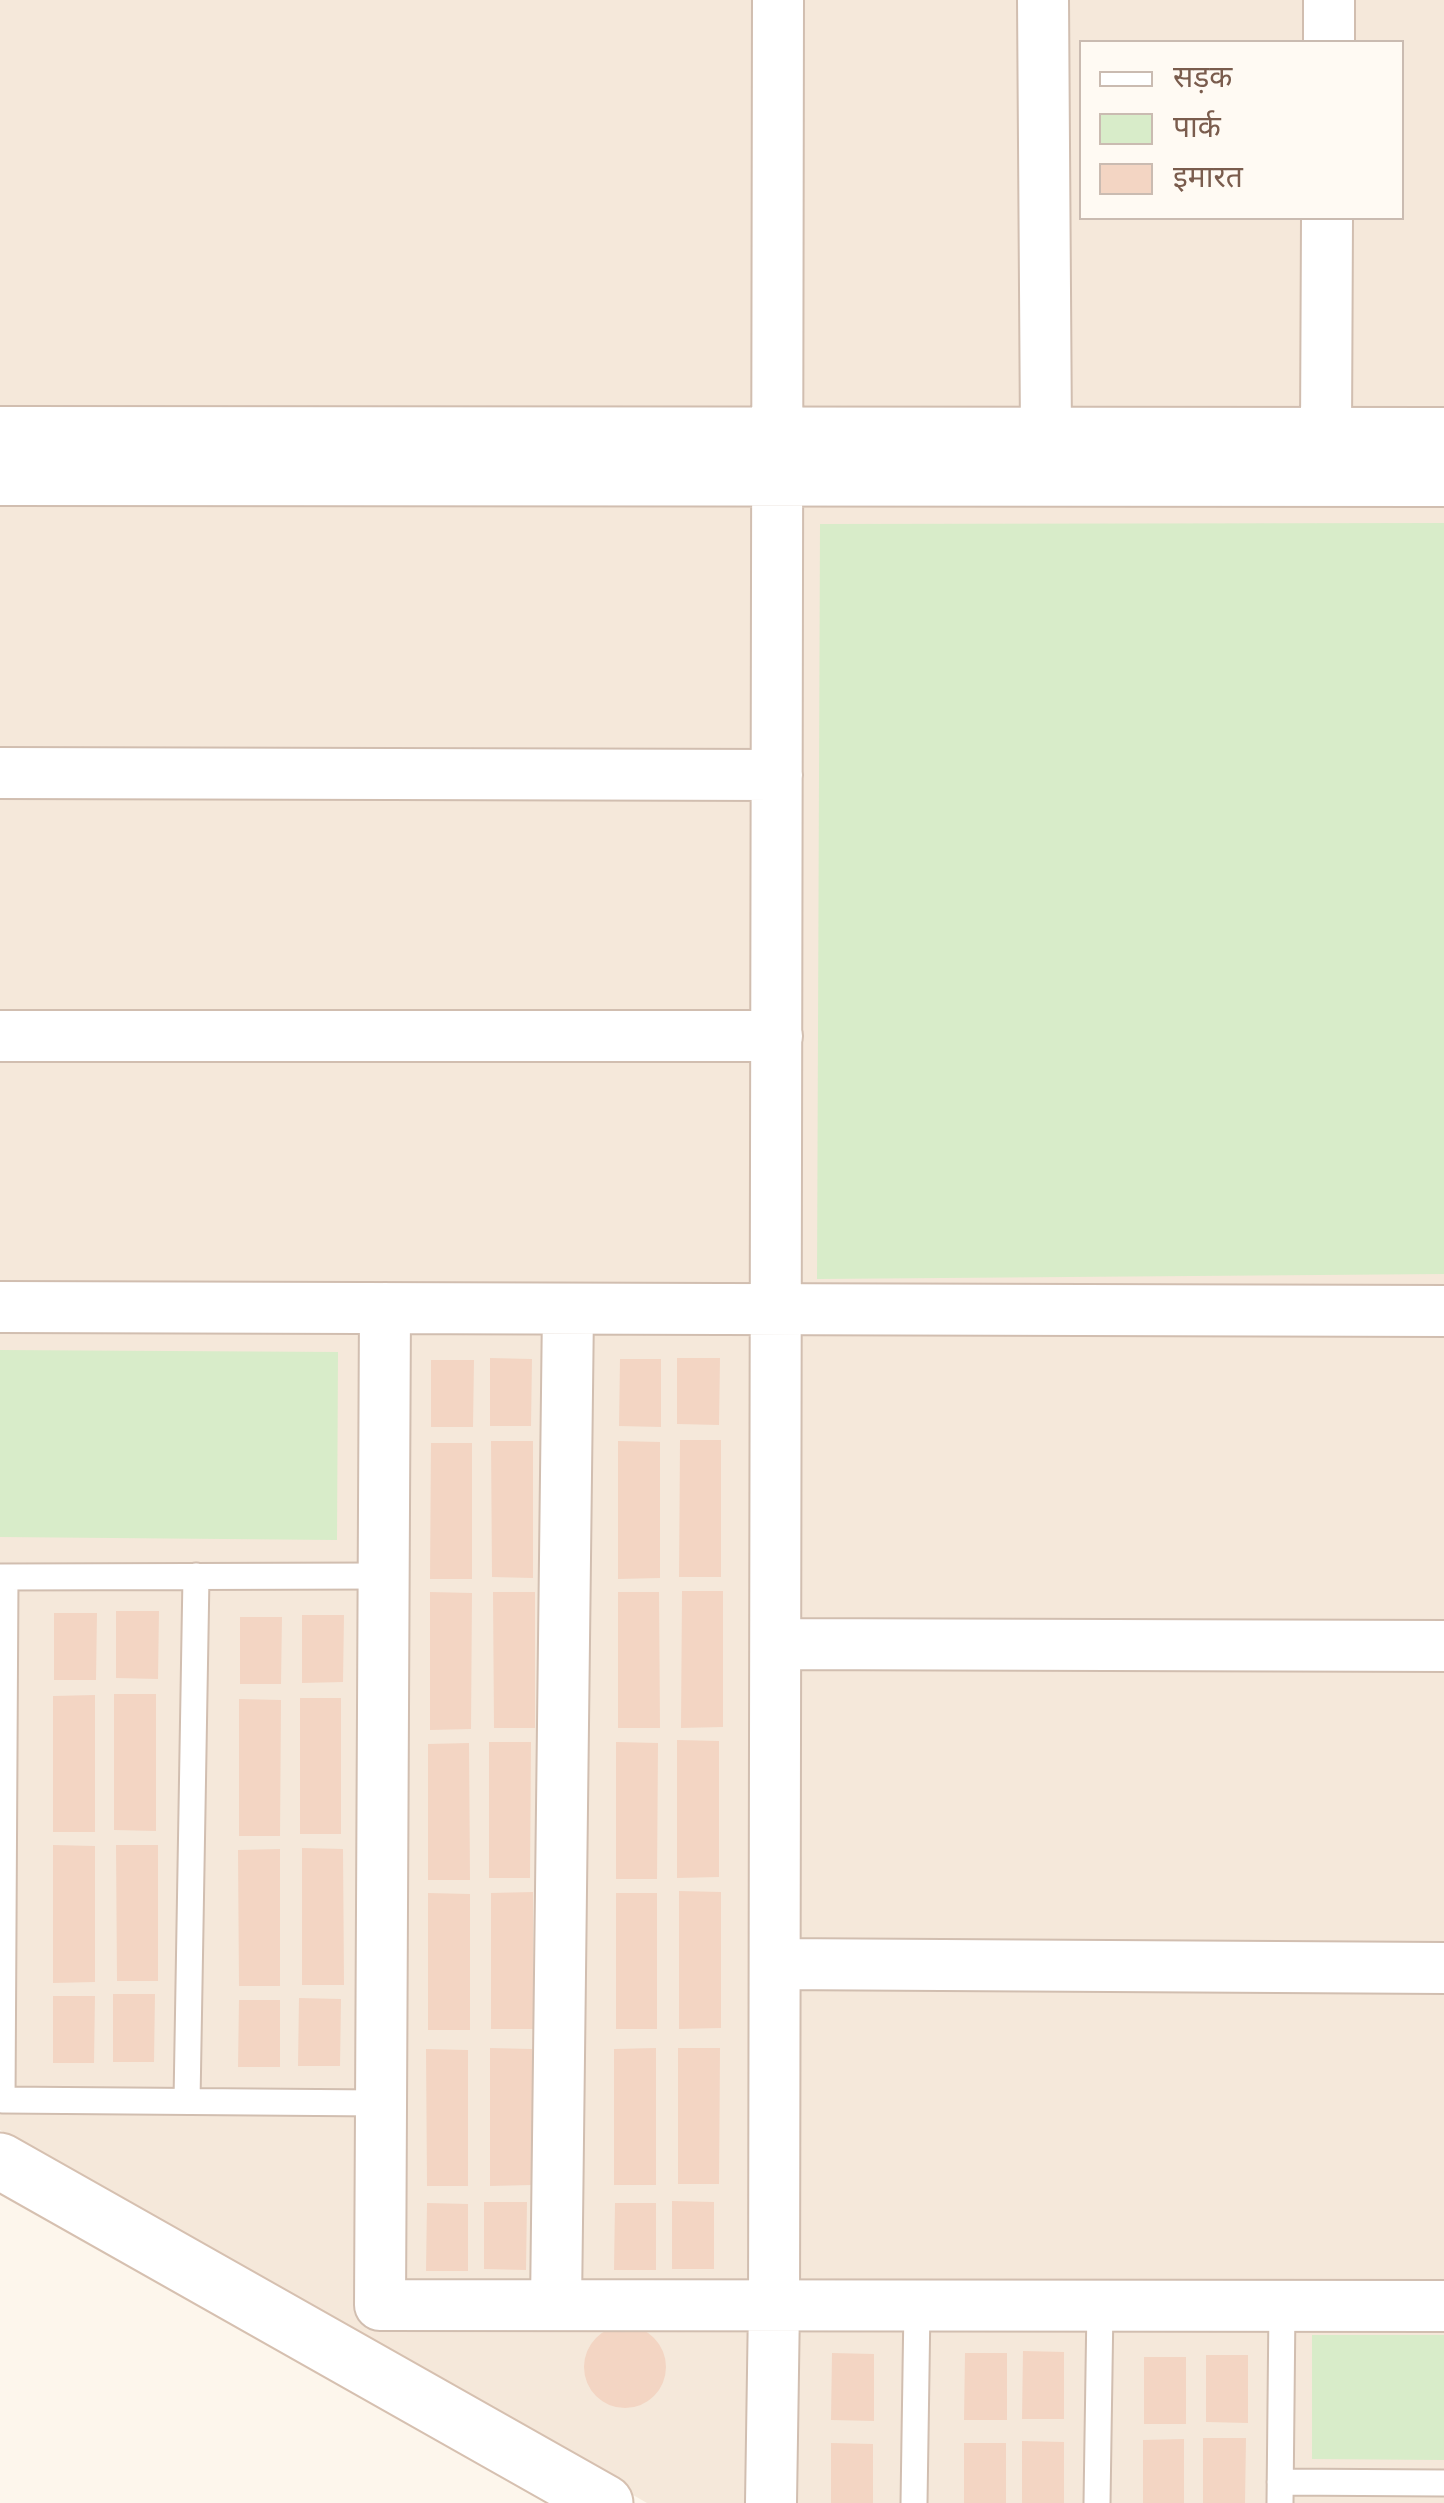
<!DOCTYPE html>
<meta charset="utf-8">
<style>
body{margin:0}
#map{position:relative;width:1444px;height:2503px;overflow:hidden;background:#fdf6ec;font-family:Arial,"Noto Sans Devanagari",sans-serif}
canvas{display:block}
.legend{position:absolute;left:1079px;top:40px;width:325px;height:180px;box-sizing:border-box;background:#fffaf3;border:2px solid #cabbb1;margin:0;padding:12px 18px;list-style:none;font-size:30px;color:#7a5c4d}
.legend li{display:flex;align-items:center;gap:20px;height:50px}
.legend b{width:50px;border:2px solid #cabbb1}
</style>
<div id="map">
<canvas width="1444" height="2503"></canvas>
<ul class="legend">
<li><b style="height:12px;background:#fff"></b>सड़क</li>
<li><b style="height:28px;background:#d8ecc9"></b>पार्क</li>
<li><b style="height:28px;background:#f3d5c3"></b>इमारत</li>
</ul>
</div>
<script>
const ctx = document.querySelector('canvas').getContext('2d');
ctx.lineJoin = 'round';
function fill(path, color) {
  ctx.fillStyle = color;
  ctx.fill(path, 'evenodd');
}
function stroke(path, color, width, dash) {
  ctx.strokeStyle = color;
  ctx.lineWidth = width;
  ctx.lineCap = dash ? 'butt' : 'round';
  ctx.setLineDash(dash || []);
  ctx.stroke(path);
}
const residential = new Path2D(`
 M0,0h1444v2503h-797l-647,-373zM1082,42h320v176h-320z`);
const green = new Path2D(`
 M1444,523v751l-627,5 3,-755z
 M0,1350l338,2 -1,188 -337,-3z
 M1312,2335h132v125l-132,-1z`);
const building = new Path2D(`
 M490,1358l42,1 -1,67h-41z
 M677,1358h43l-1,67 -42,-1z
 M620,1359h41v68l-42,-1z
 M431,1360h43l-1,67h-42z
 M680,1440h41v137h-42z
 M491,1441h42v137l-41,-1z
 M618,1441l42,1v136l-42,1z
 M431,1443h41v136h-42z
 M682,1591h41v136l-42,1z
 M430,1592l42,1 -1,136 -41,1z
 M493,1592h42v136h-41z
 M618,1592h41l1,136h-42z
 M116,1611h43l-1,68 -42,-1z
 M54,1613h43l-1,67h-42z
 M302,1615h42l-1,67 -41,1z
 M240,1617h42l-1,67h-41z
 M114,1694h42v137l-42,-1z
 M95,1695v137h-42v-136z
 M300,1698h41v136h-41z
 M239,1699l42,1 -1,136h-41z
 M677,1740l42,1v136l-42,1z
 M489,1742h42l-1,136h-41z
 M616,1742l42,1 -1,136h-41z
 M469,1743l1,137h-42v-136z
 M53,1845l42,1v136l-42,1z
 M116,1845h42v136h-41z
 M302,1848l41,1 1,136h-42z
 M280,1849v137h-41l-1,-136z
 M679,1891l42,1v136l-42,1z
 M533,1892v137h-42v-136z
 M428,1893l42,1v136h-42z
 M616,1893h41v136h-41z
 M113,1994h42l-1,68h-41z
 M53,1996h42l-1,67h-41z
 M299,1998l42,1 -1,67h-42z
 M239,2000h41v67h-42z
 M490,2048l42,1v136l-42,1z
 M656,2048v137h-42v-136z
 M678,2048h42l-1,136h-41z
 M426,2049l42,1v136h-41z
 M672,2201l42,1v67h-42z
 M484,2202h43l-1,68 -42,-1z
 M427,2203l41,1v67h-42z
 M615,2203h41v67h-42z
 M584 2367a41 41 0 1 1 82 0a41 41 0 1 1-82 0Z
 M1023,2351l41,1v67h-42z
 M832,2353l42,1v67l-43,-1z
 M965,2353h42v67h-43z
 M1206,2355h42v68l-42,-1z
 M1144,2357h42v67h-42z
 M1203,2438h43l-1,65h-42z
 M1184,2439v64h-41v-63z
 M1022,2441l42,1v61h-42z
 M831,2443l42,1v59h-42z
 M964,2443h42v60h-42z`);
const lane = new Path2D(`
 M0,1577l384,-1
 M5,1577l-3,523 378,3
 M187,2101l9,-525
 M1280,2482l164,1
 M914,2503l3,-197
 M1097,2503l3,-197
 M1280,2503l2,-197`);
const street = new Path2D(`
 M1043,0l3,433
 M1329,42v-42
 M0,432l1444,1
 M1326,432l1,-214
 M0,480l1444,1
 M0,773l777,2
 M0,1036h777
 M0,1307l1444,4
 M385,1308l-5,997 1064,1
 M776,1644l668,2
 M775,1964l669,4
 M556,2305l12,-996
 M771,2503l3,-197 4,-2306`);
const secondary = new Path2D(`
 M0,2161l605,342`);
fill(residential, '#f5e8da');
fill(green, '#d8ecc9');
fill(building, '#f3d5c3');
stroke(lane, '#d1beb0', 29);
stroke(street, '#d1beb0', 54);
stroke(secondary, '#d6c0b0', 59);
stroke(lane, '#fff', 25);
stroke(street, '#fff', 50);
stroke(secondary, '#fff', 55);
</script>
